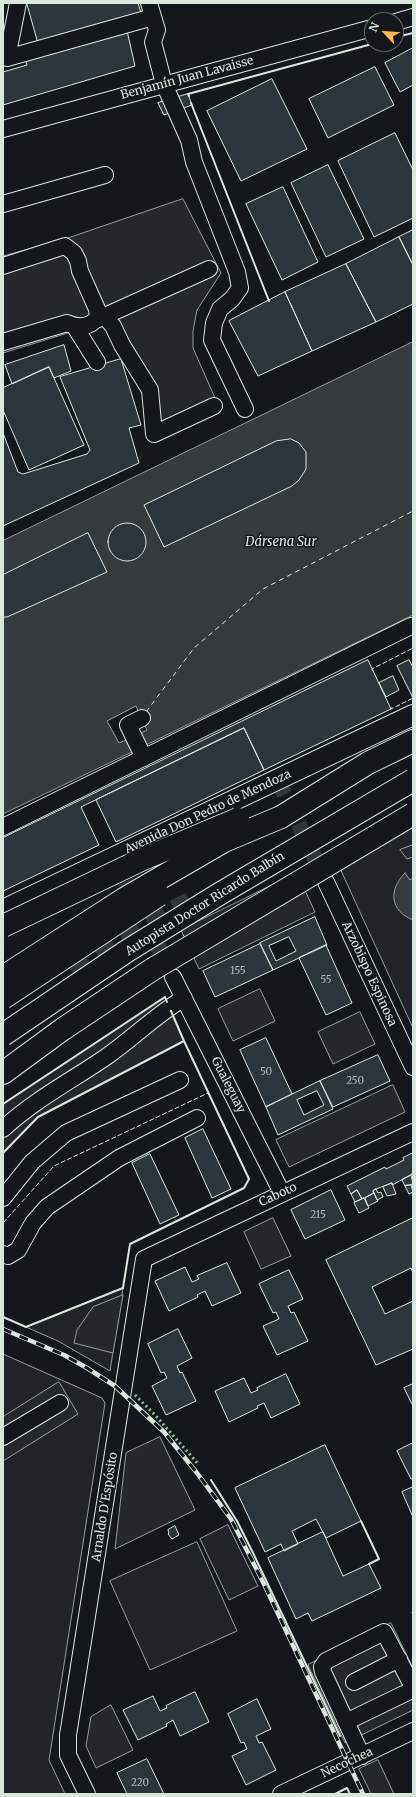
<!DOCTYPE html>
<meta charset="utf-8">
<style>
body{margin:0}
#map{position:relative;width:416px;height:1797px;overflow:hidden;background:#14181c;font-family:Merriweather,serif}
canvas{display:block}
.frame{position:absolute;inset:0;border:4px solid #d8e6dc;pointer-events:none}
.north{position:absolute;left:364px;top:12px;width:40px;height:40px;box-sizing:border-box;background:#14181c;border:1px solid #626a69;border-radius:50%;rotate:296deg;font-size:11px;font-weight:700;line-height:16px;text-align:center;color:#d8e6dc}
.north::after{content:'';display:block;margin:auto;width:14px;height:18px;background:#ffb74d;clip-path:polygon(50% 0,100% 100%,50% 72%,0 100%)}
</style>
<div id="map">
<canvas width="416" height="1797"></canvas>
<div class="frame"></div>
<div class="north">N</div>
</div>
<script>
const ctx = document.querySelector('canvas').getContext('2d');
ctx.lineJoin = 'round';
function fill(path, color) {
  ctx.fillStyle = color;
  ctx.fill(path, 'evenodd');
}
function stroke(path, color, width, dash) {
  ctx.strokeStyle = color;
  ctx.lineWidth = width;
  ctx.lineCap = dash ? 'butt' : 'round';
  ctx.setLineDash(dash || []);
  ctx.stroke(path);
}
function label(font, color, halo, rows, align = 'center') {
  ctx.font = font + ' Merriweather,serif';
  ctx.lineWidth = 3;
  ctx.setLineDash([]);
  ctx.textBaseline = 'middle';
  ctx.strokeStyle = halo;
  ctx.fillStyle = color;
  for (const [text, x, y, turn = 0] of rows) {
    ctx.save();
    ctx.translate(x, y);
    ctx.rotate((+turn || 0) * Math.PI / 180);
    ctx.textAlign = isNaN(turn) ? turn : align;
    if (halo) ctx.strokeText(text, 0, 0);
    ctx.fillText(text, 0, 0);
    ctx.restore();
  }
}
const green = new Path2D(`
 M413,819v209l-75,-164z
 M123,1288l-13,83 -52,-30 -32,-14z
 M3,1354l99,44 3,5 -56,357 16,34h-62z
 M228,1525l30,61 -29,14 -29,-61z
 M197,1542l40,89 -87,39 -40,-89z`);
const parking = new Path2D(`
 M183,199l38,74 -24,37 -4,21v17l22,50 -55,26 -47,-105 -110,34v-97l62,-17z
 M413,845v12l-6,2 -7,-9z
 M297,873l18,39 -116,57 -18,-39z
 M260,989l15,32 -42,20 -15,-32z
 M165,997l19,44 -146,76 -35,36v-49z
 M360,1012l15,32 -42,20 -15,-32z
 M393,1085l12,27 -116,55 -13,-27z
 M273,1218l18,38 -30,13 -17,-37z
 M123,1295l-10,58 -39,-10 3,-13 16,-23z
 M59,1382l19,32 -75,47v-44z
 M160,1437l35,73 -80,39 11,-96z
 M391,1623l22,45v42l-68,33 -37,-78z
 M111,1705l22,45 -37,18 -10,-22 5,-29z
 M378,1760l16,34h-23l-12,-25z`);
const water = new Path2D(`
 M413,342v273l-267,130 -5,-12 6,-3 -11,-24 -29,15 12,22 7,-3 6,12 -129,62v-273z
 M405,873l5,7 3,-2v42c-23,-9 -25,-30 -8,-47z`);
const ferry = new Path2D(`
 M146,712l48,-64 69,-59 150,-78`);
const building = new Path2D(`
 M27,3h111l3,10 -103,29z
 M126,26l9,40 -132,39v-33l24,-7 -3,-11z
 M413,48v37l-13,7 -15,-29z
 M375,67l19,38 -66,33 -19,-39z
 M272,79l35,70 -66,32 -34,-70z
 M188,94l4,11 -28,10 -6,-12z
 M395,133l18,37v48l-39,19 -36,-76z
 M328,165l36,74 -38,18 -35,-74z
 M283,187l35,75 -36,18 -36,-76z
 M413,230v35l-14,-28z
 M399,237l14,28v39l-37,18 -30,-58z
 M346,264l30,58 -64,29 -27,-59z
 M285,292l27,59 -54,25 -29,-55z
 M64,345l7,26 -17,7 -5,-11 -37,17 -7,-19z
 M121,359l20,66 -12,3 10,35 -136,63v-93l15,39 5,2 64,-20 3,-4 -30,-73z
 M49,367l35,78 -55,25 -26,-60v-22z
 M291,439l8,4 7,9v17l-7,11 -7,6 -128,61 -20,-42 132,-64z
 M108 542a19 19 0 1 1 38 0a19 19 0 1 1-38 0Z
 M88,533l19,39 -100,45h-4v-42z
 M368,660l23,49 -127,61 -20,-42 -163,79 18,38 -96,46v-53z
 M409,660l4,7v31l-16,-32z
 M393,676l6,14 -13,7 -7,-14z
 M244,728l20,42 -148,72 -20,-42z
 M315,917l12,28 -54,25 -13,-27zM289,937l7,14 -20,10 -7,-15z
 M260,944l13,26 -58,27 -12,-26z
 M326,945l26,58 -26,12 -27,-57z
 M266,1038l26,56 -26,13 -26,-57z
 M378,1055l12,26 -57,26 -13,-26z
 M320,1081l13,28 -55,26 -12,-28zM317,1091l7,14 -20,10 -7,-15z
 M203,1129l28,60 -19,9 -27,-60z
 M413,1153v19l-2,3 -19,10v-2l-16,6 -3,2 1,2 -9,5 -3,1 -5,-9 -6,4 -4,-8 38,-19 1,2 18,-9 -1,-2z
 M150,1154l29,61 -19,9 -28,-61z
 M411,1175l2,9 -8,2 -3,-6z
 M392,1183l4,11 -9,2 -4,-9z
 M407,1185h4l2,7 -4,2 -4,-8z
 M376,1189l2,4 3,-1 2,5 -6,3 -4,-9z
 M331,1190l14,30 -40,19 -14,-29z
 M357,1190l5,9 -7,3 -4,-8z
 M374,1193l4,8 -10,5 -3,-8z
 M364,1198l5,10 -10,5 -5,-10z
 M413,1218v55l-2,-5 -39,19 13,27 28,-13v48l-37,16 -50,-105z
 M227,1263l14,30 -29,13 -7,-15 -8,4 1,2 -29,14 -14,-30 30,-14 7,15 7,-3 -2,-3z
 M289,1270l14,29 -15,7 3,7 3,-1 14,29 -31,14 -14,-29 16,-7 -3,-7 -3,1 -14,-29z
 M178,1329l14,29 -15,8 3,7 2,-1 14,29 -30,14 -14,-29 15,-8 -3,-6 -3,1 -13,-29z
 M286,1374l14,30 -29,14 -7,-15 -7,3 1,2 -29,14 -14,-31 29,-13 7,15 7,-3 -1,-2z
 M413,1384v22l-9,-18z
 M413,1443v36h-2l-14,-28z
 M325,1445l36,76 -35,17 -10,-19 -24,12 6,13 -14,7 -3,-7 -16,8 -30,-64z
 M413,1487v30l-11,-25z
 M175,1526l4,9 -7,4 -4,-5 1,-1 -1,-3z
 M323,1532l20,44 26,-12 12,24 -69,33 -4,-8 -12,6 -28,-61z
 M195,1692l14,30 -29,14 -7,-16 -7,4 1,2 -29,14 -15,-30 30,-14 7,15 7,-3 -1,-2z
 M257,1699l14,30 -15,7 3,7 3,-1 14,28 -30,15 -14,-29 15,-7 -3,-7 -3,1 -13,-29z
 M147,1759l17,35h-37l-10,-21z`);
const minorTunnel = new Path2D(`
 M278,780l47,100
 M115,860l55,110`);
const majorTunnel = new Path2D(`
 M69,967c38,-25 80,-45 121,-65`);
const minor = new Path2D(`
 M18,3l-11,55 146,-41
 M149,3l8,27 -4,12 11,42 25,56 5,22 43,110 3,16 -8,11 -12,10 -6,14 -2,17 33,69
 M396,22l17,-5
 M3,129l369,-101
 M3,204l102,-29
 M3,266l62,-20 9,7 4,8 2,10 17,38 1,8c-8,11 -20,11 -31,6l-64,19
 M105,317l8,9 9,19 28,45 4,44 60,-28
 M96,320l113,-51
 M75,327l22,35
 M142,718l-14,7 16,33
 M3,827l408,-201
 M326,882l87,185
 M173,977l109,216
 M3,1129c31,-29 68,-48 103,-72 27,-19 50,-42 78,-59
 M3,1198l29,-36 34,-29 114,-53
 M3,1254l5,2 10,-6 15,-27 14,-16 72,-49 78,-40
 M3,1437l57,-34
 M354,1682l45,-23
 M346,1722l66,-32v-5l-28,-53 -58,29 -4,6 1,5 39,84
 M87,1794l-19,-39v-20l76,-476 269,-127
 M281,1794l132,-63`);
const major = new Path2D(`
 M3,910l410,-195`);
const highway = new Path2D(`
 M368,763l45,-22
 M3,1073l60,-44 90,-60`);
const rail = new Path2D(`
 M3,1329l61,26 23,13 28,18 49,46 33,41 34,46 33,65 99,210`);
const highwayBridge = new Path2D(`
 M3,926l140,-67 95,-40
 M153,969l260,-155
 M3,977l121,-78 100,-58 57,-24 87,-54
 M3,998l156,-103
 M3,1035l124,-84 94,-58 192,-113`);
const hedge = new Path2D(`
 M135,1395l21,21 43,49`);
const fence = new Path2D(`
 M373,671l-1,-2 41,-21
 M391,707v2l22,-11
 M3,1223l51,-57 154,-73
 M413,1611l-1,1 1,3`);
const wall = new Path2D(`
 M396,37l17,-4
 M189,96l-1,-2 184,-50
 M191,103l78,198
 M3,1104l162,-107 2,5
 M3,1153l35,-36 146,-76 -13,-30
 M3,1317l23,10 97,-39 7,-44 114,-56 5,-9 -65,-138
 M211,1480l26,41 16,32 87,183
 M361,1521l18,38 -10,5
 M335,1794l12,-6 3,6`);
const numberNames = [
 ["155",238,971],
 ["55",326,980],
 ["50",266,1072],
 ["250",355,1081],
 ["215",318,1215],
 ["220",140,1783]
];
const streetNames = [
 ["Benjamín Juan Lavaisse",187,78,-15],
 ["Avenida Don Pedro de Mendoza",208,812,-25],
 ["Autopista Doctor Ricardo Balbín",205,904,-32],
 ["Arzobispo Espinosa",369,974,65],
 ["Gualeguay",228,1085,63],
 ["Caboto",278,1195,-25],
 ["Arnaldo D'Espósito",105,1507,-81],
 ["Necochea",347,1763,-25]
];
const waterNames = [
 ["Dársena Sur",281,542]
];
fill(green, '#202428');
stroke(green, '#939e99', 1);
fill(parking, '#24282b');
stroke(parking, '#939e99', 1);
fill(water, '#363b3e');
stroke(water, '#939e99', 1);
stroke(ferry, '#d8e6dc', 1, [5, 4]);
fill(building, '#2c363c');
stroke(building, '#d8e6dc', 1);
stroke(minorTunnel, '#313739', 16, [16, 8]);
stroke(majorTunnel, '#313739', 20, [20, 10]);
stroke(minor, '#d8e6dc', 18);
stroke(major, '#d8e6dc', 22);
stroke(highway, '#d8e6dc', 24);
stroke(minor, '#14181c', 16);
stroke(major, '#14181c', 20);
stroke(highway, '#14181c', 22);
stroke(rail, '#d8e6dc', 4.5);
stroke(rail, '#14181c', 3, [9]);
stroke(highwayBridge, '#d8e6dc', 24, []);
stroke(highwayBridge, '#14181c', 22);
stroke(hedge, '#8ac095', 3, [2, 3]);
stroke(fence, '#d8e6dc', 1, [5, 2]);
stroke(wall, '#d8e6dc', 2);
label('10px', '#adbab4', null, numberNames);
label('12px', '#d8e6dc', '#14181c', streetNames);
label('italic 13px', '#d8e6dc', '#14181c', waterNames);
</script>
